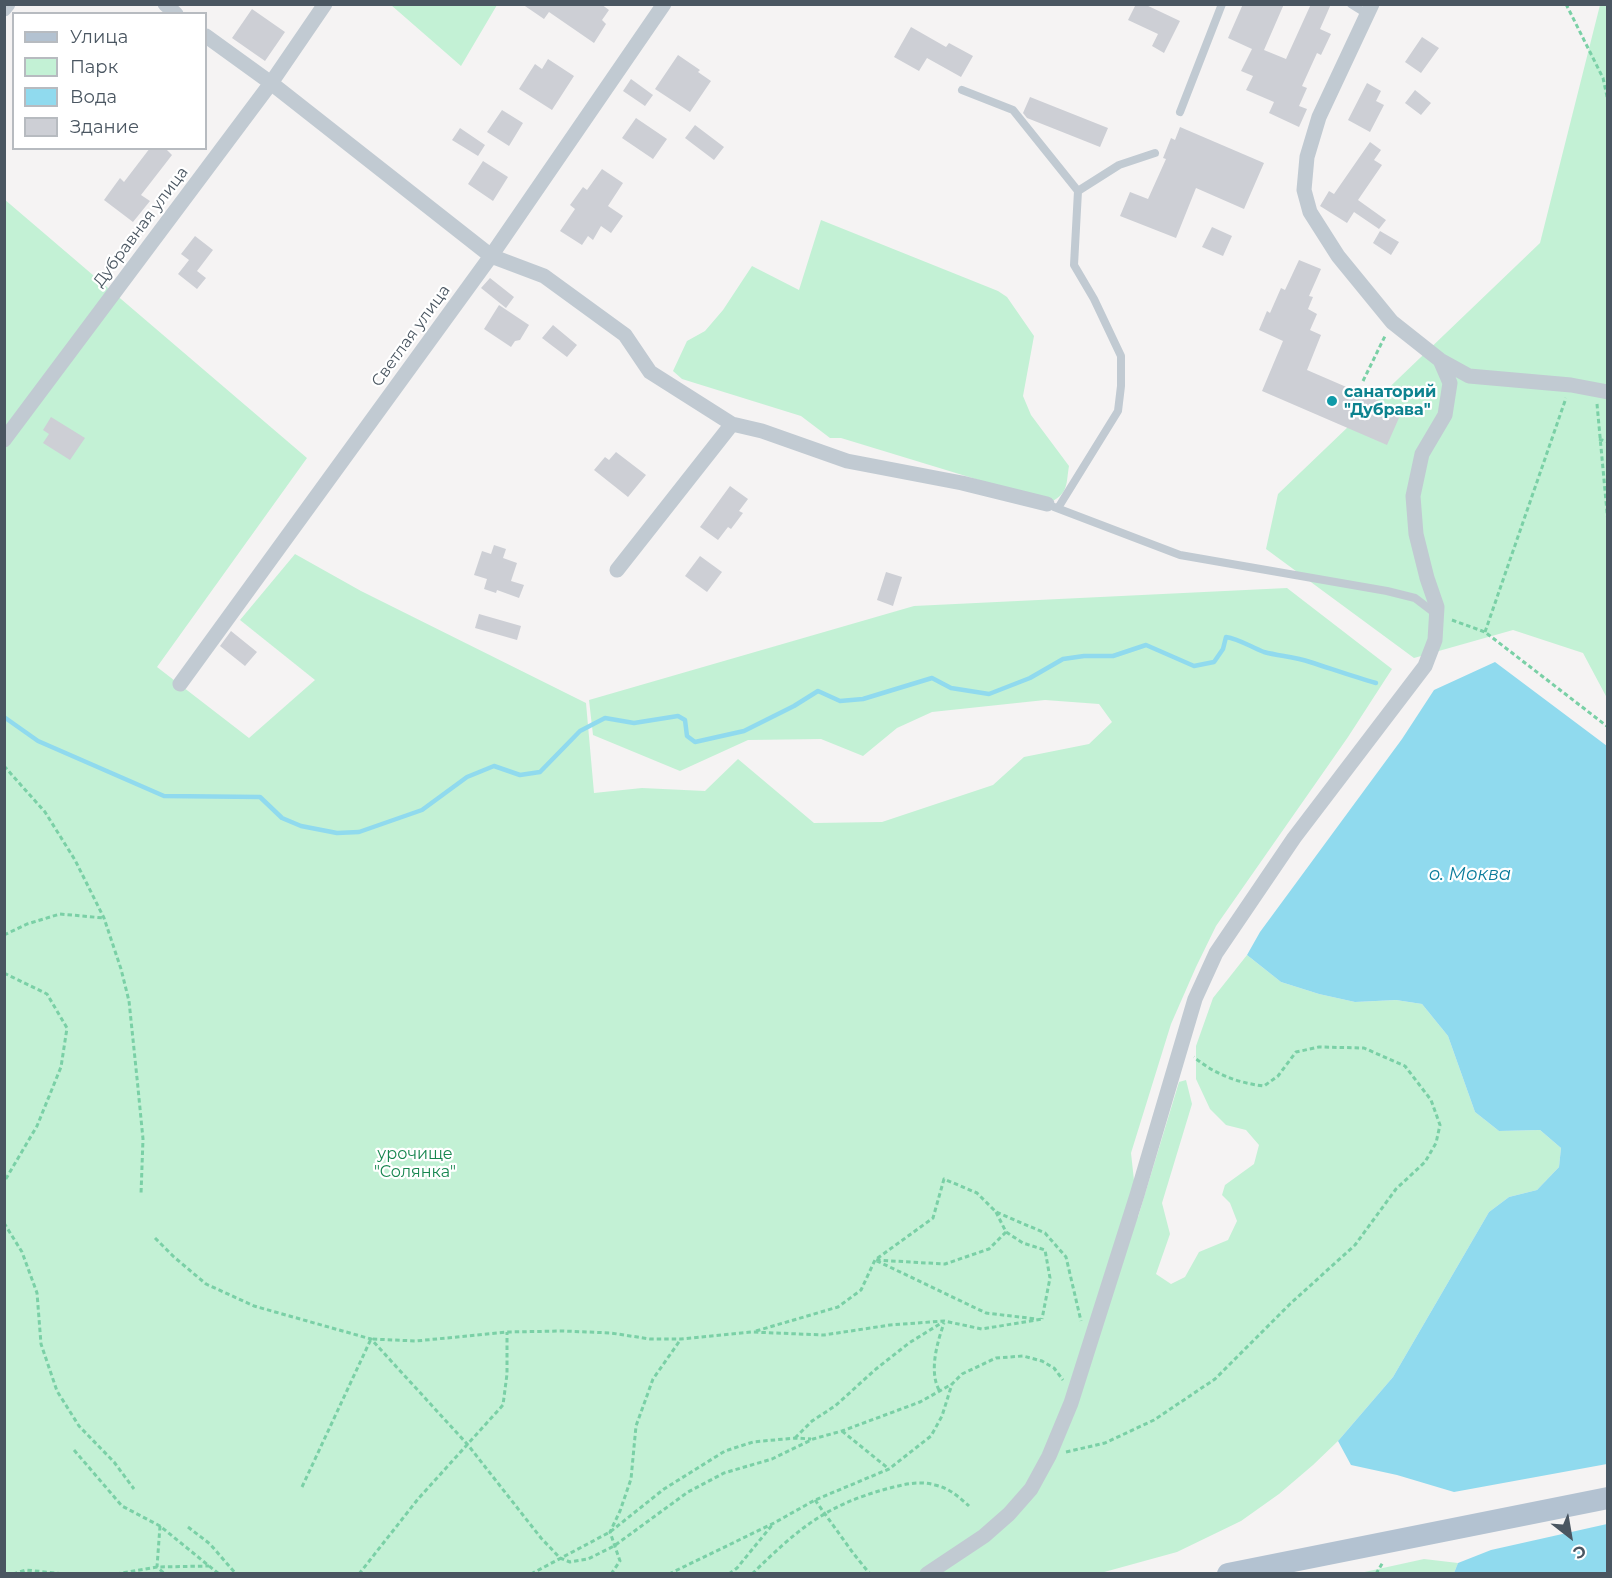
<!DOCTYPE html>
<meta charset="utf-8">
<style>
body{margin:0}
#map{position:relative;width:1612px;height:1578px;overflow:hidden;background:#f5f3f3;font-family:Montserrat,sans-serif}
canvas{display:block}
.frame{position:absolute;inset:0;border:6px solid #4a5661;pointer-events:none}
.legend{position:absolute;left:12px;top:12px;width:195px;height:138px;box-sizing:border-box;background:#fff;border:2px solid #b7bbc0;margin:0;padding:8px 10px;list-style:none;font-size:18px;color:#4a5661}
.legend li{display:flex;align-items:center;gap:12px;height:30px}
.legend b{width:30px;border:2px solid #b7bbc0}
.north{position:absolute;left:1540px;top:1506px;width:60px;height:60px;-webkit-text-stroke:4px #fff;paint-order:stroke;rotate:149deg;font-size:16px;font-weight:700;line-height:24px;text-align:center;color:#4a5661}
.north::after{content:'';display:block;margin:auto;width:21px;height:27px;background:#4a5661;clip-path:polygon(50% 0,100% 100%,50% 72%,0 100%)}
</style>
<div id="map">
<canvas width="1612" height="1578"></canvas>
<div class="frame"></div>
<ul class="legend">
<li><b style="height:8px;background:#b3c2d1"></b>Улица</li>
<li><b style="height:16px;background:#c3f1d5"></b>Парк</li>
<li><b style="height:16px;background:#90daee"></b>Вода</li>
<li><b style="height:16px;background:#cdcfd5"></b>Здание</li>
</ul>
<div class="north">С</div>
</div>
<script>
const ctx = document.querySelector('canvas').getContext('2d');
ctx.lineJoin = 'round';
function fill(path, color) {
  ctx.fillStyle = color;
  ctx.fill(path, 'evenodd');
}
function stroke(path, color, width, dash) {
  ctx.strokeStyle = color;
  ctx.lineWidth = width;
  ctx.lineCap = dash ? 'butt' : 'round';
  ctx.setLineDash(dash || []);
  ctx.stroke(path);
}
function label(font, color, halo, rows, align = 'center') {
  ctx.font = font + ' Montserrat,sans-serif';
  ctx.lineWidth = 4.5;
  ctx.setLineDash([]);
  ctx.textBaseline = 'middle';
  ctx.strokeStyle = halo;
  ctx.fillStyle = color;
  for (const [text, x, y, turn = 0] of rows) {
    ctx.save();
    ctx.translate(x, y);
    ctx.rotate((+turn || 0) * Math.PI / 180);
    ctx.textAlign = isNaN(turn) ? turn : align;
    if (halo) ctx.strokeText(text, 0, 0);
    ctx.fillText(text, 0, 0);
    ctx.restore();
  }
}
const green = new Path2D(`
 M391,5h106l-36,61z
 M1600,5h7v693l-24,-45 -70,-23 -99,28 -148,-109 12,-55 262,-251z
 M4,199l303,259 -150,209 92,71 66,-58 -75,-60 55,-66 66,37 225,112 8,90 48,-5 63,3 33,-32 76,64 68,-1 111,-37 31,-28 65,-13 23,-22 -13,-18 -54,-4 -113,12 -35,16 -34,28 -42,-17 -73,1 -68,31 -87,-36 -4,-35 325,-94 373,-18 105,81 -44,68 -132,189 -20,41 -25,57 -40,129 7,64 41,-135 7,-2 6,24 -30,99 8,31 -14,40 15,10 14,-7 14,-25 29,-12 9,-19 -7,-18 -8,-8 3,-10 29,-21 5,-19 -13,-15 -20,-5 -16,-16 -14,-30v-33l17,-48 34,-43 34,27 38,12 36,8 41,-2 26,4 26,32 27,76 24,19 41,-1 21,18 -2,19 -22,23 -28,7 -20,15 -96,165 -55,64 -25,24 -34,29 -38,27 -64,31 -80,22 -1092,-1z
 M821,220l177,71 9,6 27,39 -11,60 8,19 38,51c-3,17 0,27 -18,36l-210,-64h-11l-29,-22 -119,-37 -9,-8 14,-30 18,-10 18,-21 29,-44 47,24z
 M1424,1559l34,4 -4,10h-114h20z`);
const water = new Path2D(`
 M1495,662l112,84v718l-153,28 -57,-17 -46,-10 -13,-24 55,-64 96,-165 20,-15 28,-7 22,-23 2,-19 -21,-18 -41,1 -24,-19 -27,-76 -26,-32 -26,-4 -41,2 -36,-8 -38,-12 -34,-27 13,-23 142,-193 32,-49z
 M1607,1524v49h-153l4,-10 33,-13z`);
const stream = new Path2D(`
 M4,717l34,24 126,55 96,1 22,21 19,8 36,7 22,-1 63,-22 45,-33 27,-11 26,9 20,-3 40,-41 25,-13 29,5 44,-7 7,4 2,16 8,6 49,-11 50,-25 24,-15 22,10 23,-2 69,-21 19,10 38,6 41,-16 33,-19 21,-3h29l33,-11 48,21 20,-4 9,-13 3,-12c13,2 25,10 38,15 15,4 31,5 46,10 22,7 44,15 66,21`);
const building = new Path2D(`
 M522,4h79l8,6 -7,10 4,4 -12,19 -45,-31 -5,7z
 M1136,4h8l36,17 -16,32 -12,-7 6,-12 -30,-14z
 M1243,4h41l-20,46 22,9 25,-55h20l-11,25 11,5 -10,21 -4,-2 -15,33 5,2 -8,18 8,3 -8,18 -30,-14 5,-11 -28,-12 7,-14 -12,-5 11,-22 -24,-11z
 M252,9l33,23 -20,29 -33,-23z
 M911,27l35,20 3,-4 24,13 -12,21 -34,-19 -8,13 -25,-14z
 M1422,37l17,11 -18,25 -16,-11z
 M678,55l22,15 -2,2 13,9 -21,31 -35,-23z
 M548,59l26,17 -22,34 -33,-21 16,-25 7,5z
 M631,79l22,16 -8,11 -22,-15z
 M1367,83l14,8 -5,10 8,4 -14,27 -22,-12z
 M1415,90l16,13 -10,12 -16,-12z
 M1030,97l78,31 -8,19 -73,-29 -4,-5z
 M502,110l21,13 -14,23 -22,-14z
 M636,118l31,21 -14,20 -31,-21z
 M695,125l29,22 -10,13 -29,-22z
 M1180,127l84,36 -20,46 -48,-21 -20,50 -56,-22 10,-24 18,7 18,-40 -3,-1 8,-20 4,2z
 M460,128l25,17 -7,11 -26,-16z
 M1370,142l11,8 -7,10 8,5 -24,35 28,20 -7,9 -25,-17 -7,11 -27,-17 9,-15 5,3z
 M150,148h15l7,7 -31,40 9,6 -17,21 -29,-22 16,-22 4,4z
 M483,161l25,16 -15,24 -25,-17z
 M602,169l21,14 -15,23 15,10 -12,17 -10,-7 -8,14 -5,-4 -6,9 -22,-14 15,-22 -5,-4 13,-18 4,3z
 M1212,227l20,9 -9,20 -21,-9z
 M1380,231l19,11 -8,13 -18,-12z
 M195,236l18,14 -16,21 9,7 -9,11 -19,-15 11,-14 -8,-6z
 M1299,260l22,9 -12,27 4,1 -5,12 9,5 -7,16 11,5 -14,35 95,41 -15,34 -125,-54 21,-50 -24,-11 8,-19 3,2 11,-25 4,2z
 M490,278l24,19 -8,11 -25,-20z
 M499,305l30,20 -9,15 -5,1 -4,6 -27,-18z
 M553,325l24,20 -10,12 -25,-19z
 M51,417l34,21 -15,22 -27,-17 6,-9 -6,-4z
 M616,452l30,23 -18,22 -34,-27 11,-13 4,3z
 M730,486l18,13 -9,12 4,2 -12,16 -3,-2 -10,13 -18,-13z
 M494,545l12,4 -3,9 14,5 -6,18 13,4 -5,13 -22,-8 -1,3 -12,-4 3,-10 -13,-4 8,-24 9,3z
 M700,556l22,16 -15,20 -22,-16z
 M886,572l16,5 -9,29 -16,-6z
 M479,614l42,12 -4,14 -42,-12z
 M231,631l26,21 -12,14 -25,-20z`);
const path = new Path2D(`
 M1566,4l37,74 5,23
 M1363,381l23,-47
 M1597,404l11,119
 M1599,439l9,3
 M1452,620l33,12 123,95
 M1485,632l81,-234
 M4,766l41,46 30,48 29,58 17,51 8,32 8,77 6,61 -2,55
 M4,935l23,-11 33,-10 44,4
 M4,973l43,21 20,34 -6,39 -24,59 -33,56
 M996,1212l10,20 17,11 22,7 5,28 -8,41
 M4,1223l18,29 15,41 4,51 16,47 22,35 35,36 20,27
 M1006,1232l-17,17 -44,15 -70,-4 111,53 51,6
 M155,1238l19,19 32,27 48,22 117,33 97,106 73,93 19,20 10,4 18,-3 26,-13 74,-54 36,-19 48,-14 41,-20 29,-8 78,-29 32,-18
 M756,1331l82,-24 23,-17 14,-30 58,-42 11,-39 33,14 19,19 49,21 21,24 15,64
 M939,1390c-10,-19 -2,-47 5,-67
 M842,1431l47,38
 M795,1438l17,-17 23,-15 41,-37 33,-26 34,-21
 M74,1450l48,56 38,20 59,48
 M1066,1452l39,-9 49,-23 61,-41 75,-75 65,-59 41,-56 29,-27 11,-19 4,-18 -9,-25 -26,-34 -41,-18 -45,-1 -23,5 -18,24 -14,10c-26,-3 -50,-12 -70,-29
 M302,1487l69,-148 45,2 91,-9 56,-1 48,2 39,6h31l71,-7 72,3 66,-10 54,-4 38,8 60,-10
 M815,1500l38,53 17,21
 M160,1526l-3,41 8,7
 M188,1527l22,17 26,30
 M13,1574l13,-4 39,4
 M116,1574l41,-7 52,-1
 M359,1574l59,-75 85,-94 4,-31v-42
 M531,1574l79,-42 54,-43 61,-38 28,-9 42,-4 16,1
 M611,1574l9,-13 -10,-29 10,-21 11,-32 5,-53 17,-47 28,-40
 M669,1574l105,-51 41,-23 74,-31 42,-33 11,-20 10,-32 10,-10 34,-16 27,-2 19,5 12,7 9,12
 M729,1574l8,-6 36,-44
 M752,1574c45,-44 72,-68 134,-85 16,-4 32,-9 49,-4 14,3 24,12 34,21
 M1376,1574l7,-12`);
const lane = new Path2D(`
 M1351,4l16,10
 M962,90l51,20 65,81 -4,74 20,34 27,57v30l-3,25 -60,97
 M1180,112l42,-108
 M1078,191l41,-26 36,-12
 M1054,507l126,48 207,36 28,7 21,16`);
const street = new Path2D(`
 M165,4l11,10
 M1372,4l-53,113 -12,40 -3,33 6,22 28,44 54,66 48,38 29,16 102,9 37,7
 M4,9l4,-5
 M206,36l65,47 220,173 53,20 81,59 25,37 82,52 30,7 85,30 115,22 85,21
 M4,440l267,-357 54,-79
 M617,570l115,-146
 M180,684l311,-428 173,-252
 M927,1574l57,-38 25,-22 22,-25 18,-33 22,-53 66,-208 58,-196 21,-46 78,-115 131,-172 10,-26 2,-33 -10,-29 -11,-44 -3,-38 9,-42 23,-39 5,-32 -10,-23`);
const primary = new Path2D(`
 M1228,1574l380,-76`);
const markers = [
 [1332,401,6,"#0f9aa8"]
];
const streetNames = [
 ["Дубравная улица",141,227,-53],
 ["Светлая улица",411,336,-54]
];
const cultureNames = [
 ["санаторий",1344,392],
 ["\"Дубрава\"",1344,410]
];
const parkNames = [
 ["урочище",415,1154],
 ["\"Солянка\"",415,1172]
];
const waterNames = [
 ["о. Моква",1470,875]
];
fill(green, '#c3f1d5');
fill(water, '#90daee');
stroke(stream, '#90daee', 4.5);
fill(building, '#cdcfd5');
stroke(path, '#7ad0a6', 3, [4.5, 3]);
stroke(lane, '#c1cad2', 8);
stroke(street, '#c1cad2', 15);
stroke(primary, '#b3c2d1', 22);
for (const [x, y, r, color] of markers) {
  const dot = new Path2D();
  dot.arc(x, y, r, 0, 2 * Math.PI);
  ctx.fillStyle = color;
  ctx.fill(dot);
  stroke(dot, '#fff', 2);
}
label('16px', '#4a5661', '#fff', streetNames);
label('bold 16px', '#0d838f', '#fff', cultureNames, 'left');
label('16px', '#17864f', '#fff', parkNames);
label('italic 18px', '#0c7c9b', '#fff', waterNames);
</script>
